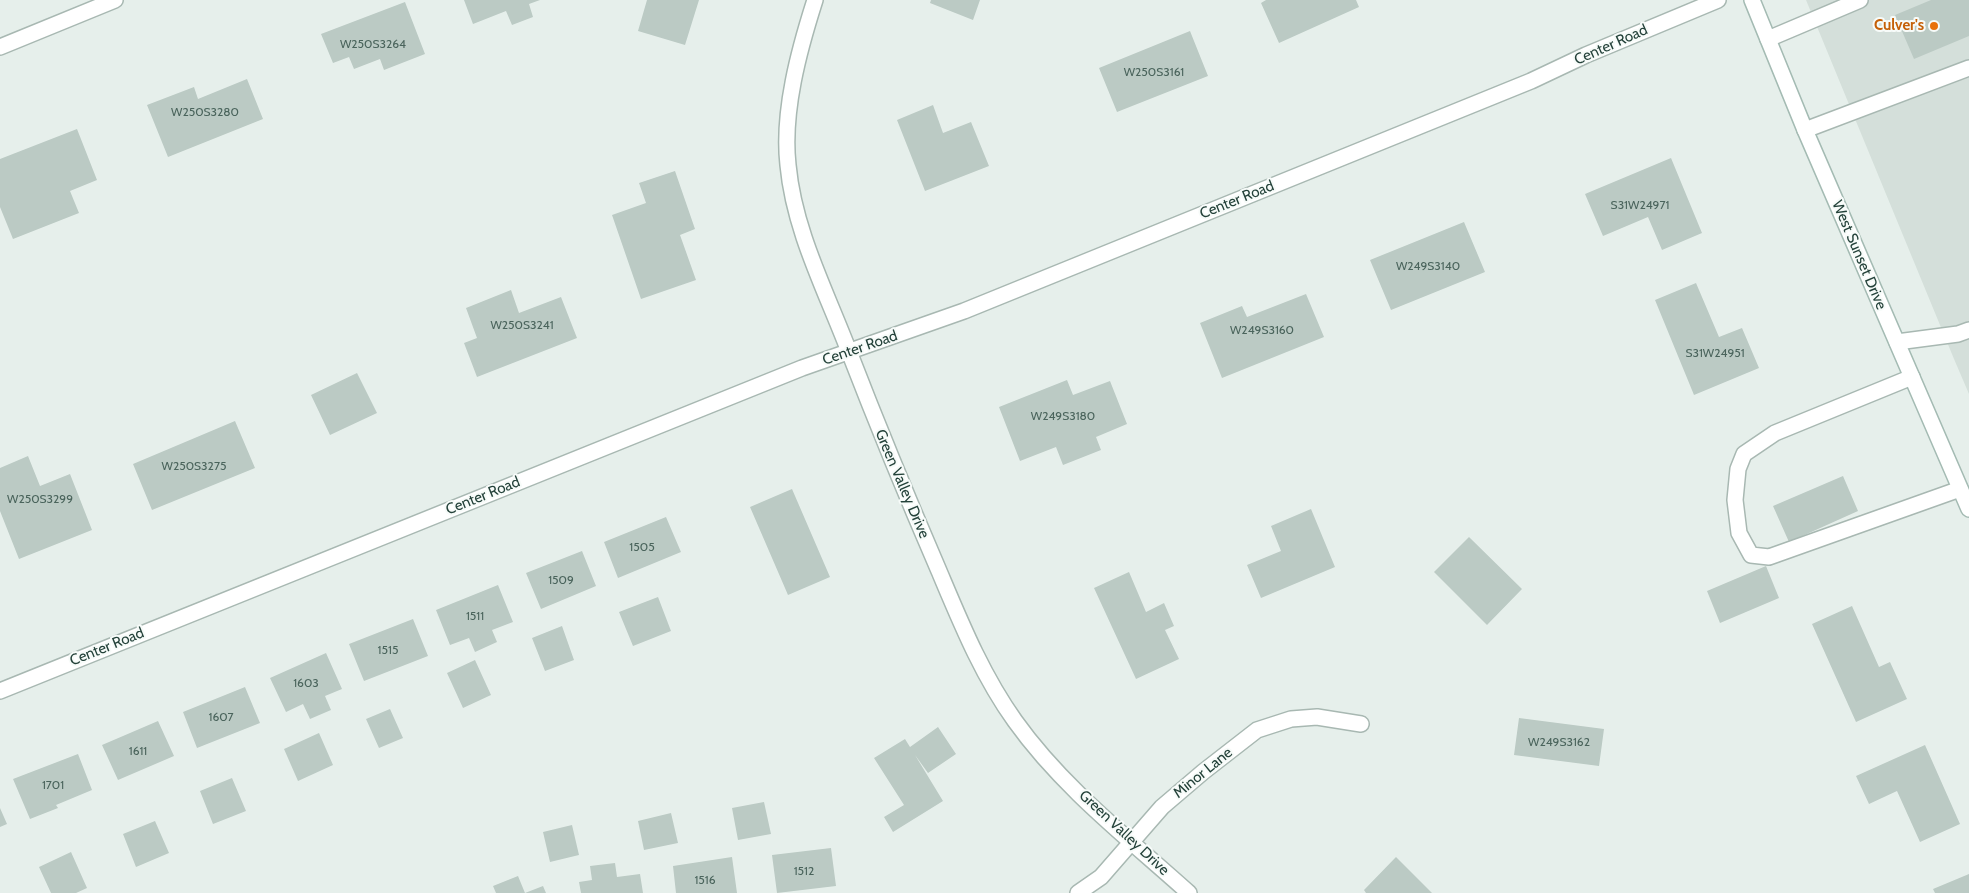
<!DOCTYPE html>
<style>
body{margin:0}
canvas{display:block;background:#e6efeb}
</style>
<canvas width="1969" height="893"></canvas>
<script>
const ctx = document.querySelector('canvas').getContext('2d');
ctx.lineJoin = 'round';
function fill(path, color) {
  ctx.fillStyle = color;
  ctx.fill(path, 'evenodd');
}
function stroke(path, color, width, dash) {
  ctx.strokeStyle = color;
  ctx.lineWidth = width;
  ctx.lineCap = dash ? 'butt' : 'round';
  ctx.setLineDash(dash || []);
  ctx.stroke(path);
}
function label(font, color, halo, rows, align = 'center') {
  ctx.font = font + ' Cabin,sans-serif';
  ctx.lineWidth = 4;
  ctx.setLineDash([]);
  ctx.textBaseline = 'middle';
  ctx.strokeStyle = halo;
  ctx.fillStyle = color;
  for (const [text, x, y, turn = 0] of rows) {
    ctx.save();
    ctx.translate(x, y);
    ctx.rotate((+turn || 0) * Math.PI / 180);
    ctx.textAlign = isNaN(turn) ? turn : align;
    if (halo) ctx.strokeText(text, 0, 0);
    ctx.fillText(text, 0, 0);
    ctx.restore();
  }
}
const built = new Path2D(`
 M1806,0h163v394l-15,-35z`);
const building = new Path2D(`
 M464,0h76l-11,4 4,13 -21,8 -6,-14 -33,13z
 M647,0h52l-14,45 -47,-14z
 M931,0h49l-7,20 -43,-17z
 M1266,0h90l3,7 -80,36 -18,-40z
 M1931,0h38v36l-55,23 -19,-44z
 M405,2l20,52 -41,16 -4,-11 -26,10 -5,-12 -16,6 -12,-29z
 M1190,31l18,45 -91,36 -18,-44z
 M247,79l16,40 -95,38 -21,-52 47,-18 4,12z
 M933,105l10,28 28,-11 18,44 -64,25 -28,-71z
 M77,129l20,51 -27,11 9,22 -66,26 -13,-32v-48z
 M1671,158l31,75 -40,17 -14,-33 -45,19 -18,-42z
 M675,171l20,58 -15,6 16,45 -55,19 -29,-84 34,-12 -7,-20z
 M1464,222l21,50 -94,38 -21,-50z
 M1696,283l23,54 23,-9 17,40 -65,27 -39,-95z
 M511,290l8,23 42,-16 16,41 -100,39 -13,-34 13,-5 -11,-30z
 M1306,294l18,43 -102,41 -22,-55 42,-17 5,11z
 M357,373l20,40 -47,22 -19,-40z
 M1067,380l6,15 37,-14 17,43 -31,13 5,13 -38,15 -7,-18 -36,14 -21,-54z
 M235,421l20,47 -103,42 -19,-46z
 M28,456l12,30 30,-12 22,56 -73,29 -19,-48v-43z
 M1843,476l15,35 -69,31 -16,-36z
 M792,489l38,88 -42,18 -38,-88z
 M1311,509l24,58 -74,31 -14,-33 34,-14 -10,-25z
 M666,517l15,35 -63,26 -14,-36z
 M1469,537l53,52 -35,36 -53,-53z
 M582,551l14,35 -55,23 -15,-36z
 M1766,566l13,32 -59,25 -13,-32z
 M1129,572l17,40 18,-9 10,23 -9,4 14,29 -43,20 -42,-91z
 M498,585l15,37 -21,8 5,12 -22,10 -6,-14 -19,7 -14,-35z
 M658,597l13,34 -38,15 -14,-34z
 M1852,606l27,61 11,-5 17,37 -51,23 -44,-98z
 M413,619l15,37 -64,25 -15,-37z
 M562,626l12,34 -29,11 -13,-33z
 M326,653l16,36 -17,7 6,14 -21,9 -7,-15 -17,8 -16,-34z
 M475,660l16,35 -28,13 -16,-35z
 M245,687l15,36 -63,25 -14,-36z
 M390,709l13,29 -24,10 -13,-29z
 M1519,718l85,11 -5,37 -85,-11z
 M158,721l16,35 -56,24 -16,-35z
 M938,727l18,27 -28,19 -13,-18 28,46 -50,31 -9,-15 20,-12 -30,-47 31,-19 5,8z
 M319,733l14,32 -35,16 -14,-32z
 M1925,745l35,79 -40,18 -23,-51 -28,13 -13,-28z
 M78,754l14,36 -36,15 2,3 -28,11 -17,-40z
 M232,778l14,33 -33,13 -13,-33z
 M764,802l7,32 -33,6 -6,-32z
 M0,808l7,16 -7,3z
 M671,813l7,30 -34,7 -6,-29z
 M155,821l14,32 -33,14 -13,-33z
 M572,825l7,30 -29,7 -7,-30z
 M831,848l5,38 -59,7 -5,-38z
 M71,852l16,36 -11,5h-25l-12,-26z
 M732,857l5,36h-61l-3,-27z
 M1396,857l36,36h-66l-2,-3z
 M615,863l2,14 23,-3 3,19h-62l-2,-11 13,-2 -2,-14z
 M1969,874v19h-34l-2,-4z
 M518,876l7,17 18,-7 3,7h-50l-3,-7z`);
const service = new Path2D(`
 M1768,39l92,-39
 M1805,130l164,-62
 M1897,342l61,-8 11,-4
 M1912,377l-137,56 -31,21 -6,15 -3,31 4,33 12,22 18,2 191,-68`);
const minor = new Path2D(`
 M815,0c-16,50 -33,112 -27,165 6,65 37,124 60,184 29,75 59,148 91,222 22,52 43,104 76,150 47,66 114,118 174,172
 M0,47l115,-47
 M0,691l802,-323 162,-57 567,-230 55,-26 132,-55
 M1078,893l23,-16 61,-70 41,-35 54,-42 34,-11 26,-2 44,7`);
const secondary = new Path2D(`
 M1752,0l53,130 164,379`);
const markers = [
 [1934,26,5,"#e8710a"]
];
const numberNames = [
 ["W250S3264",373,44],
 ["W250S3161",1154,72],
 ["W250S3280",205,112],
 ["S31W24971",1640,205],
 ["W249S3140",1428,266],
 ["W250S3241",522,325],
 ["W249S3160",1262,330],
 ["S31W24951",1715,353],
 ["W249S3180",1063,416],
 ["W250S3275",194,466],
 ["W250S3299",40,499],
 ["1505",642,547],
 ["1509",561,580],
 ["1511",475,616],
 ["1515",388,650],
 ["1603",306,683],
 ["1607",221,717],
 ["W249S3162",1559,742],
 ["1611",138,751],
 ["1701",53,785],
 ["1512",804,871],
 ["1516",705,880]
];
const foodNames = [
 ["Culver's",1924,26]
];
const streetNames = [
 ["Center Road",1611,45,-24],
 ["Center Road",1237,200,-22],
 ["West Sunset Drive",1859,255,67],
 ["Center Road",860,348,-19],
 ["Green Valley Drive",902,484,67],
 ["Center Road",483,496,-22],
 ["Center Road",107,647,-22],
 ["Minor Lane",1203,773,-39],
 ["Green Valley Drive",1124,833,43]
];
fill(built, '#d4dfda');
fill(building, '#bbcac4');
stroke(service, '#a8b8b2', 18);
stroke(minor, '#a8b8b2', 18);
stroke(secondary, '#a4bbb3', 18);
stroke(service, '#fff', 15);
stroke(minor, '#fff', 15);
stroke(secondary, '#fff', 15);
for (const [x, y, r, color] of markers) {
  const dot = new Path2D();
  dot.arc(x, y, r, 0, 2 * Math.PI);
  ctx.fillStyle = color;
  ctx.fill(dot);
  stroke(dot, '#f7fbf9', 2);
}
label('12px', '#4a645c', null, numberNames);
label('bold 15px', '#c56008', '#f7fbf9', foodNames, 'right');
label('15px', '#24423a', '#f7fbf9', streetNames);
</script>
